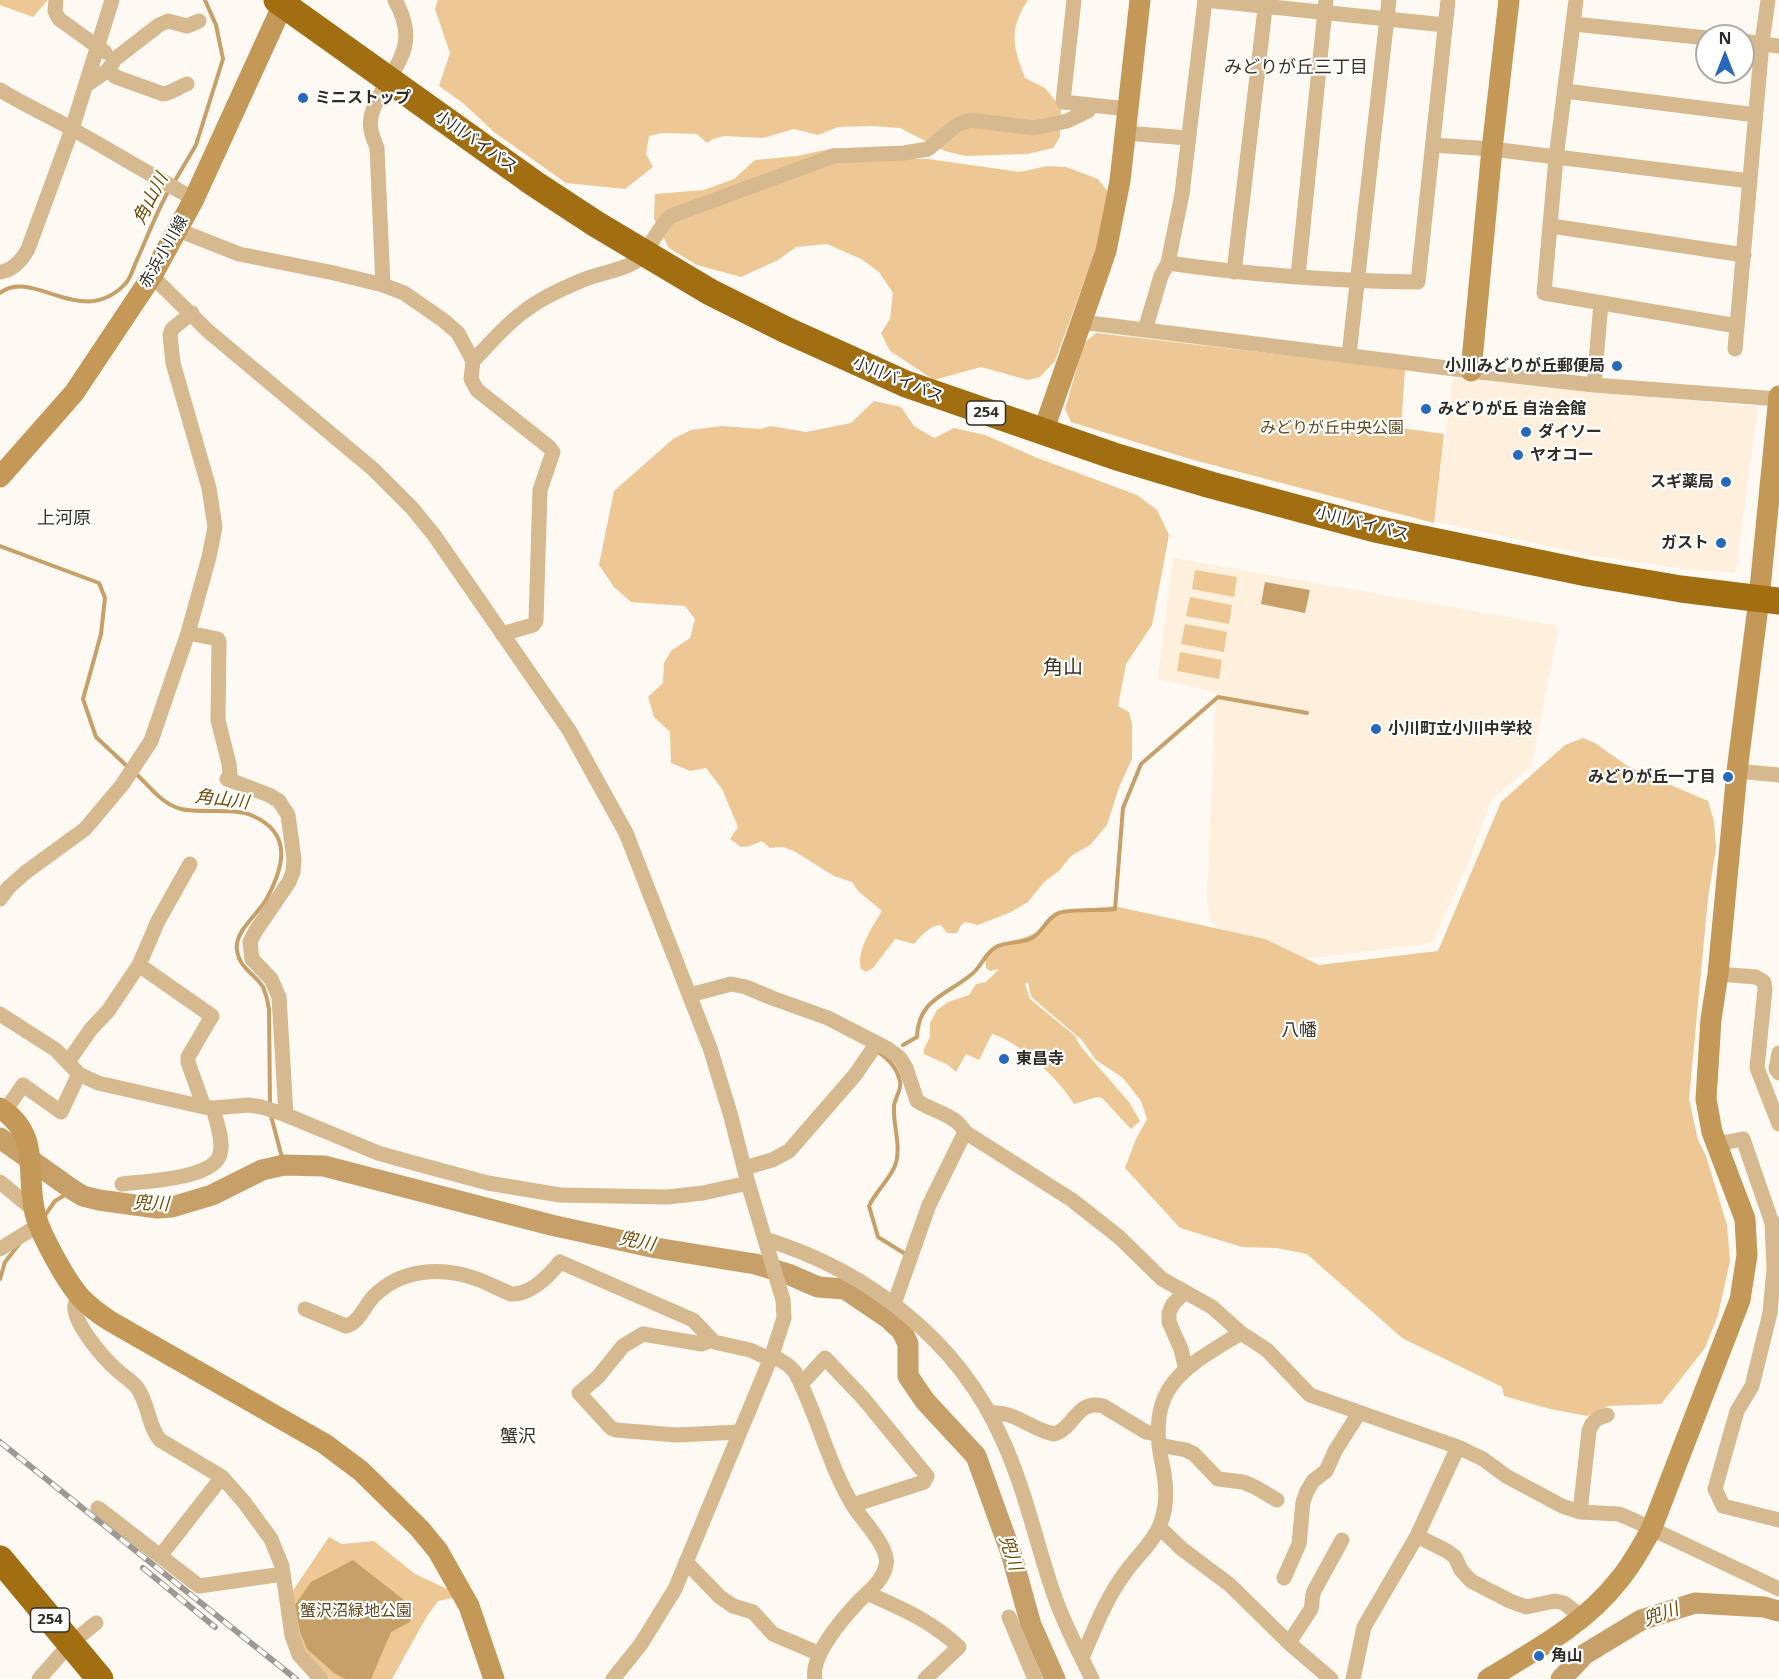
<!DOCTYPE html>
<meta charset="utf-8">
<style>
body{margin:0}
#map{position:relative;width:1779px;height:1679px;overflow:hidden;background:#fef9f2;font-family:"Open Sans",sans-serif}
canvas{display:block}
.north{position:absolute;left:1695px;top:24px;width:60px;height:60px;box-sizing:border-box;background:#fff;border:2px solid #adaba8;border-radius:50%;rotate:0deg;font-size:16px;font-weight:700;line-height:24px;text-align:center;color:#312c26}
.north::after{content:'';display:block;margin:auto;width:21px;height:27px;background:#2668b9;clip-path:polygon(50% 0,100% 100%,50% 72%,0 100%)}
</style>
<div id="map">
<canvas width="1779" height="1679"></canvas>
<div class="north">N</div>
</div>
<script>
const ctx = document.querySelector('canvas').getContext('2d');
ctx.lineJoin = 'round';
function fill(path, color) {
  ctx.fillStyle = color;
  ctx.fill(path, 'evenodd');
}
function stroke(path, color, width, dash) {
  ctx.strokeStyle = color;
  ctx.lineWidth = width;
  ctx.lineCap = dash ? 'butt' : 'round';
  ctx.setLineDash(dash || []);
  ctx.stroke(path);
}
function label(font, color, halo, rows, align = 'center') {
  ctx.font = font + ' "Open Sans","Noto Sans JP",sans-serif';
  ctx.lineWidth = 4.5;
  ctx.setLineDash([]);
  ctx.textBaseline = 'middle';
  ctx.strokeStyle = halo;
  ctx.fillStyle = color;
  for (const [text, x, y, turn = 0] of rows) {
    ctx.save();
    ctx.translate(x, y);
    ctx.rotate((+turn || 0) * Math.PI / 180);
    ctx.textAlign = isNaN(turn) ? turn : align;
    if (halo) ctx.strokeText(text, 0, 0);
    ctx.fillText(text, 0, 0);
    ctx.restore();
  }
}
const built = new Path2D(`
 M1453,378l305,29 -22,164 -3,2 -49,-4 -100,-15 -150,-33z
 M1173,558l386,68 -28,140 -40,34 -24,66 -35,77 -150,19 -72,-40 -3,-24 9,-206 -58,-13z`);
const green = new Path2D(`
 M0,0h48l-15,17 -33,-12z
 M438,0h590c-20,31 -15,45 -3,78l20,10 16,20 -1,29 -7,11 -26,6 -62,2 -20,-5 -45,-23 -28,-2 -34,1 -20,8 -24,-6 -31,9 -39,-2 -11,3 -6,4 -10,-9 -35,-1 -13,3 -3,18 7,13 -28,22 -59,-6 -72,-51 -31,-29 -24,-17 11,-33 -15,-44z
 M834,148l75,11h19l92,13 27,-6 19,1 32,12 13,17 -6,28 -50,137 -15,16 -12,3 -47,-13 -47,13 -44,-29 -9,-18 9,-14 3,-26 -14,-21 -18,-13 -34,-15 -31,3 -18,13 -37,17 -44,-12 -28,-17 -15,-29 1,-25 49,-4 30,-11 21,-19 42,-4z
 M1096,333l309,36 -4,59 43,6 -10,89 -244,-64 -119,-37 -6,-13 19,-66z
 M874,401l27,6 13,19 20,12 20,-10 31,7 50,22 102,38 20,15 12,25 -17,90 -26,39 -8,42 11,6 3,12v35l-13,28 -12,38 -17,20 -19,11 -12,15 -15,11 -16,20 -17,10 -33,13 -13,-3 -4,3 -4,8h-10l-6,-8c-10,0 -21,11 -27,19l-19,-5 -22,29 -7,4 -5,-3c-5,-20 12,-42 21,-58l-24,-20 -6,-9 -18,-6 -40,-25 -11,-4 -13,1 -8,-7 -12,5 -9,1 -11,-8 8,-12 -16,-38 -16,-21 -16,3 -19,-8 -1,-31 -16,-15 -6,-20 15,-14 1,-20 7,-12 19,-13 5,-19 -10,-13 -54,-4 -17,-15 -15,-22 15,-74 59,-52 18,-9 31,-4 38,3 11,-3 35,6 45,-9z
 M1195,570l42,7 -3,20 -42,-8z
 M1190,597l42,8 -3,19 -43,-8z
 M1185,624l42,8 -3,20 -43,-8z
 M1180,652l42,8 -3,19 -42,-8z
 M1583,738l12,5 34,24 79,34 6,21 2,26 -8,50 -19,201 9,41 8,16 21,69 3,36 -12,54 -13,33 -44,56 -53,2 -21,10 -37,-7 -46,-13 -2,-9 -100,-49 -95,-84 -30,-6 -35,-1 -62,-19 -55,-60 11,-29 11,-20 -6,-18 -18,-23 -27,-18 -15,-21 -44,-37 -6,-6 -3,-14 -3,2 5,15 45,37 6,11 48,55 11,19 -9,8 -29,-31 -5,-1 -23,7c-14,-24 -55,-63 -82,-70l-13,26 -13,-6 -10,18 -8,-7 -24,-11v-5l6,-12v-14l7,-13 11,-8 21,-7 7,-11 10,-2 13,-13 -9,2 -4,-3 -1,-10 11,-13 30,-8 11,-5 16,-14 17,-8 44,-4 151,33 54,26 119,-14 63,-149 64,-57z
 M329,1537l13,7 32,-3 41,33 41,19 1,4 -19,4 -11,15 -35,63h-62l-15,-12 -14,-16 -9,-59z`);
const water = new Path2D(`
 M1265,582l45,8 -5,23 -44,-9z
 M353,1560l61,48 -4,14 -19,10 -20,47h-26l-11,-6 -27,-24 -7,-17 -5,-27 16,-23z`);
const stream = new Path2D(`
 M173,184l23,-39 27,-86 -7,-34 -11,-25
 M0,293c34,-26 82,38 126,-10 5,-6 7,-14 10,-21 11,-24 20,-49 33,-72
 M0,546l99,37 6,15 -4,36 -18,65 13,38 33,31
 M135,773c14,12 26,31 46,36 20,5 54,-2 72,7 41,18 30,53 13,84 -9,15 -32,32 -29,50 2,18 18,24 26,37 3,7 5,14 6,22l1,96
 M903,1045l14,-8c1,-38 30,-42 55,-63 10,-8 12,-20 24,-27 11,-6 25,-3 36,-9 11,-6 15,-21 27,-25 10,-4 42,-2 56,-4l8,-101 18,-44 77,-67 89,16
 M878,1052c11,7 19,16 22,29 2,10 -6,17 -6,26 -1,19 7,37 2,56 -4,14 -20,28 -27,43l9,31 29,18
 M271,1116l13,49
 M43,1218l12,-17 18,-11
 M0,1279l5,-17 15,-19`);
const river = new Path2D(`
 M0,1138l73,52 10,6 16,4 58,8 15,-1 40,-12 50,-25 22,-5 40,1 227,59 105,23 99,16 33,10 30,13 27,2 43,29 14,13 6,13v32l17,25 51,55 35,97 20,72 24,54
 M1561,1679l24,-25 56,-34 54,-17 69,4 15,4`);
const street = new Path2D(`
 M56,0l-1,11 4,8 46,33
 M1074,0l-11,102 65,7
 M1205,0l240,25
 M1576,0l-20,158 -12,135 193,33
 M1574,24l133,14
 M1743,41l36,5
 M108,70l8,7 47,17c9,-1 15,-7 24,-10
 M85,86l23,-16 7,-11 44,-34 9,-4 19,5 12,-5
 M0,90c21,13 43,23 65,35 43,24 86,50 129,74
 M1565,91l191,24
 M1125,133l63,5
 M1433,145l59,4 258,32
 M1551,226l193,29
 M178,230l61,24 95,19 49,12 21,8 39,27 15,13 15,28 -2,18 6,11 72,57 4,5 -13,38 -4,131 -3,4 -31,9
 M1168,263c83,12 166,18 250,19l30,-282
 M0,272c14,-2 22,-12 28,-23l44,-120 40,-129
 M1234,272l32,-272
 M152,276l56,55 165,138 39,39 22,27 135,195 57,103 84,215 20,65 18,70 35,117 1,18 -12,37 -97,234 -34,55 -28,35
 M1298,276l28,-276
 M383,285l-6,-137c-2,-6 -5,-12 -6,-18 -2,-9 1,-19 5,-27 19,-41 45,-56 19,-103
 M1081,322l390,49 123,14 185,14
 M1145,330l16,-54 7,-13 14,-69 23,-194
 M1735,349l27,-306 6,-43
 M1349,355l40,-355
 M473,361c16,-16 31,-35 49,-48 16,-13 37,-23 56,-31 18,-9 45,-11 60,-22 14,-13 19,-32 33,-44l163,-60 70,-3 24,-4 29,-24 13,-5 64,8 33,-7 21,-10v-6
 M1594,385l7,-82
 M188,633l30,6 1,2 -1,79 11,44 1,10 -3,5 42,16 10,6 9,14 6,44 -1,13 -4,10 -34,50 -5,10 2,17 19,20 8,18 7,118
 M1737,771l42,4
 M0,899l8,-11 18,-16 59,-43 37,-44 29,-44 37,-108 21,-76 6,-30 -6,-39 -36,-125 -3,-28 2,-6 20,-16
 M139,965l73,51 -24,41v5l16,45
 M1718,974l38,3 8,5 1,7 -8,79 22,56
 M690,995l41,-11 15,3 26,11 56,20 60,31 12,9 6,10 11,33c17,11 38,13 48,31l107,68 47,37 43,42 50,28 29,26 26,17 43,45 148,52 25,12 23,17 56,30 18,6 39,2 14,6 146,69
 M0,1014l56,36 23,24 19,9 106,24 9,1 36,-3 13,2 24,8 92,38 32,9 78,21 72,12 107,2 36,-4 45,-10
 M1779,1053l-3,16 3,4
 M68,1062l23,-33 17,-18 31,-46 19,-44 32,-57
 M5,1111l18,-26 38,27 18,-38
 M1717,1144l26,-5 29,84
 M744,1168l28,-8 17,-9 66,-76 22,-32
 M0,1182l35,29
 M122,1184c23,-3 92,-5 98,-30 4,-13 -4,-33 -7,-46
 M1779,1226l-7,-3 2,46 -4,44 -18,73 -15,25 -22,78 8,17 56,14
 M765,1239c103,32 194,101 238,202 22,48 33,101 50,151 10,30 25,58 39,87
 M0,1249l29,-18 11,-4
 M1184,1293l-11,11 -4,9v9l12,27 5,21
 M80,1296c-3,5 -6,8 -5,13 1,17 29,50 42,61 7,7 16,11 21,19 11,16 10,37 22,51l62,37 22,25 27,37 11,27 10,70 7,19 22,24
 M894,1304l35,-99 36,-73
 M305,1309l41,17c14,-4 18,-20 28,-30 27,-27 67,-30 103,-17 11,4 22,10 34,15 19,1 38,-18 49,-32l133,58 21,22 36,8 20,9
 M711,1340l-9,4 -59,-10 -20,12 -25,31 -19,16 32,35 5,2 60,5 64,-3
 M772,1355l16,10 7,7c23,43 33,93 59,135 9,14 36,41 32,58 -3,16 -17,26 -27,36 -16,17 -49,55 -44,78
 M800,1382l7,-4 18,-20 38,40 64,78 -3,6 -71,23
 M990,1413c24,-3 41,17 64,21 21,-6 22,-35 49,-28l43,26 12,2
 M1159,1445l27,5 8,4 24,25 25,3 12,5 22,13
 M98,1508l101,78 84,-12
 M1580,1512l9,-81c3,-10 8,-13 18,-16
 M1159,1527l23,22 48,36 59,58 42,36
 M1417,1536l30,15 8,6 6,13 10,11 39,20 16,6 29,-6 9,2 18,14
 M161,1555l61,-78
 M686,1562l34,35 13,9 20,6 20,22 47,20
 M1284,1578l15,-34 4,-42 4,-11 6,-10 13,-10 9,-20 24,-38
 M867,1593c35,16 63,27 92,54l-34,32
 M1009,1617l26,62
 M1289,1643l22,-34c2,-6 0,-11 3,-18l28,-51
 M1082,1658c12,-28 24,-60 43,-85 10,-15 28,-30 35,-48 9,-23 6,-44 1,-67 -14,-74 25,-91 80,-125
 M39,1679l31,-35 26,-21
 M1353,1679l11,-52 53,-91 41,-89`);
const secondary = new Path2D(`
 M1471,371l21,-222 17,-149
 M1043,432l63,-181 14,-70 20,-181
 M0,477l74,-84 78,-117 42,-77 91,-199
 M0,1108c42,27 25,64 35,105 5,21 31,68 46,85 9,9 18,16 29,23l215,123 36,27 59,58 18,22 31,55 25,73
 M1488,1679c46,-28 97,-55 131,-99 13,-15 22,-33 32,-50l89,-230 7,-45 -2,-36 -33,-87 -6,-33 5,-80 7,-45 19,-203 22,-172 20,-203`);
const highway = new Path2D(`
 M277,0l258,184 61,40 114,68 76,38 120,54 211,73 94,28 164,44 212,44 94,16 98,12
 M0,1559l100,120`);
const rail = new Path2D(`
 M0,1442l296,237
 M143,1568l72,59`);
const markers = [
 [303,98,6,"#2668b9"],
 [1617,366,6,"#2668b9"],
 [1426,409,6,"#2668b9"],
 [1526,432,6,"#2668b9"],
 [1518,455,6,"#2668b9"],
 [1726,482,6,"#2668b9"],
 [1721,543,6,"#2668b9"],
 [1376,729,6,"#2668b9"],
 [1728,777,6,"#2668b9"],
 [1004,1059,6,"#2668b9"],
 [1539,1656,6,"#2668b9"]
];
const shields = [
 [986,413,39],
 [50,1620,39]
];
const shieldNames = [
 ["254",986,413],
 ["254",50,1620]
];
const poiNames = [
 ["ミニストップ",315,98],
 ["小川みどりが丘郵便局",1605,366,"right"],
 ["みどりが丘 自治会館",1438,409],
 ["ダイソー",1538,432],
 ["ヤオコー",1530,455],
 ["スギ薬局",1714,482,"right"],
 ["ガスト",1709,543,"right"],
 ["小川町立小川中学校",1388,729],
 ["みどりが丘一丁目",1716,777,"right"],
 ["東昌寺",1016,1059],
 ["角山",1551,1656]
];
const streetNames = [
 ["小川バイパス",476,142,35],
 ["赤浜小川線",164,252,-60],
 ["小川バイパス",898,380,22],
 ["小川バイパス",1362,524,14]
];
const parkNames = [
 ["みどりが丘中央公園",1332,428],
 ["蟹沢沼緑地公園",356,1611]
];
const neighbourhoodNames = [
 ["みどりが丘三丁目",1296,68],
 ["上河原",64,519],
 ["八幡",1299,1031],
 ["蟹沢",518,1437]
];
const waterNames = [
 ["角山川",151,199,-63],
 ["角山川",222,800,7],
 ["兜川",151,1204,3],
 ["兜川",637,1242,11],
 ["兜川",1010,1553,72],
 ["兜川",1661,1615,-19]
];
const quarterNames = [
 ["角山",1063,668]
];
fill(built, '#fff0dd');
fill(green, '#edc894');
fill(water, '#c7a069');
stroke(stream, '#c7a069', 4);
stroke(river, '#c7a069', 21);
stroke(street, '#d7b98f', 15);
stroke(secondary, '#c49856', 21);
stroke(highway, '#a16e11', 27);
stroke(rail, '#9d9891', 6);
stroke(rail, '#fff', 4, [11]);
for (const [x, y, r, color] of markers) {
  const dot = new Path2D();
  dot.arc(x, y, r, 0, 2 * Math.PI);
  ctx.fillStyle = color;
  ctx.fill(dot);
  stroke(dot, '#fff', 2);
}
for (const [x, y, w] of shields) {
  const box = new Path2D();
  box.roundRect(x - w / 2, y - 12, w, 24, 4.5);
  ctx.fillStyle = '#fff';
  ctx.fill(box);
  stroke(box, '#312c26', 1.5);
}
label('bold 15px', '#312c26', null, shieldNames);
label('bold 16px', '#312c26', '#fff', poiNames, 'left');
label('16px', '#312c26', '#fff', streetNames);
label('16px', '#62461c', '#fff', parkNames);
label('18px', '#3c3224', '#fff', neighbourhoodNames);
label('italic 18px', '#724c04', '#fff', waterNames);
label('20px', '#3c3224', '#fff', quarterNames);
</script>
